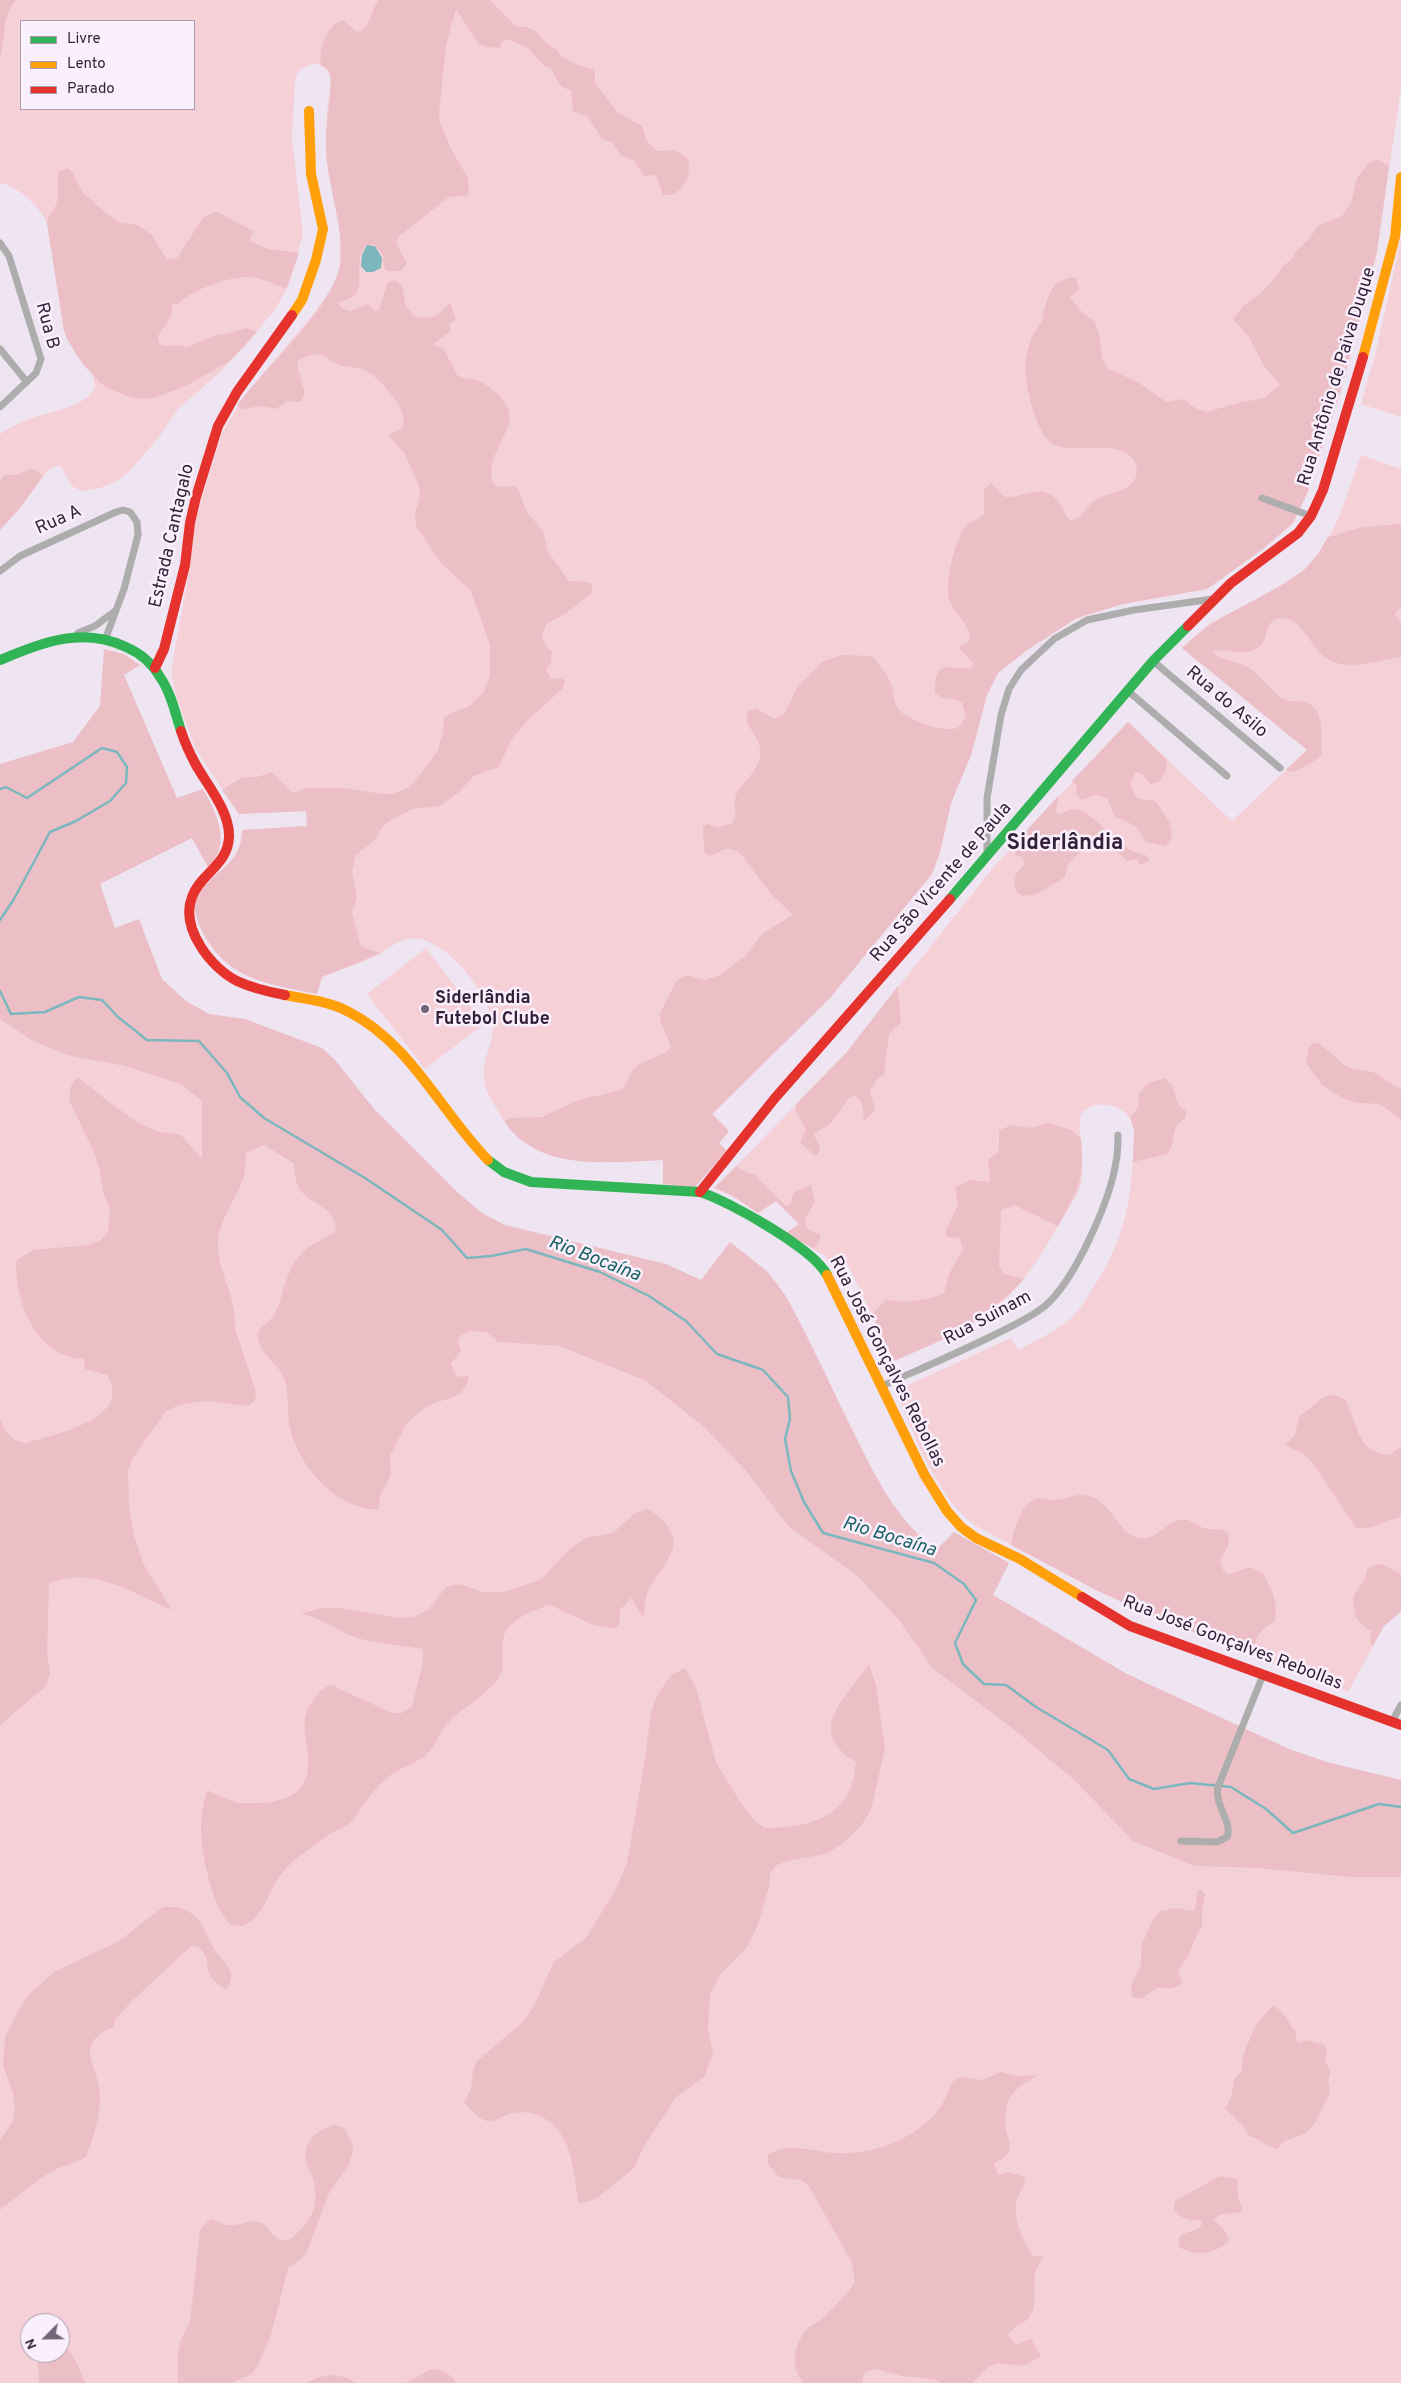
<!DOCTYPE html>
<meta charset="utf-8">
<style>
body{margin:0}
#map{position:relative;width:1401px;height:2383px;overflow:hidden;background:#eee4f2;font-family:Overpass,sans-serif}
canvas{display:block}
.legend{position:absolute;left:20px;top:20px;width:175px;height:90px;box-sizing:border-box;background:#faeffc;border:1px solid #aa9cae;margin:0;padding:6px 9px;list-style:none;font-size:15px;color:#331f38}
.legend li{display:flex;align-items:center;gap:10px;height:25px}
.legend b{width:25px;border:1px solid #aa9cae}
.north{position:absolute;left:20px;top:2313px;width:50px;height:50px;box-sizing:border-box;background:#faeffc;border:1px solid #aa9cae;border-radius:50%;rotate:247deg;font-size:14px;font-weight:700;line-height:20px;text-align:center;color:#331f38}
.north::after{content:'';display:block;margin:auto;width:18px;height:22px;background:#746479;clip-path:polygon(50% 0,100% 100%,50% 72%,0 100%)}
</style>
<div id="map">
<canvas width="1401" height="2383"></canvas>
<ul class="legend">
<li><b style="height:6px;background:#30b455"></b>Livre</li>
<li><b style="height:6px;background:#ff9f0a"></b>Lento</li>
<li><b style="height:6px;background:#e5322d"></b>Parado</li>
</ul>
<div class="north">N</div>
</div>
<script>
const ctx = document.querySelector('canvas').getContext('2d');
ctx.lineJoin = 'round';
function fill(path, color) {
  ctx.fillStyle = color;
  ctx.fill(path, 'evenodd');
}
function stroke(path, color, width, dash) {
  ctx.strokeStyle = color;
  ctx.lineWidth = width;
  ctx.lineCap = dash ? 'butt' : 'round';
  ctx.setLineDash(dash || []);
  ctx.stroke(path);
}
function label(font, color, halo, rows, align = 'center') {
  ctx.font = font + ' Overpass,sans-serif';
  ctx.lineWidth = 5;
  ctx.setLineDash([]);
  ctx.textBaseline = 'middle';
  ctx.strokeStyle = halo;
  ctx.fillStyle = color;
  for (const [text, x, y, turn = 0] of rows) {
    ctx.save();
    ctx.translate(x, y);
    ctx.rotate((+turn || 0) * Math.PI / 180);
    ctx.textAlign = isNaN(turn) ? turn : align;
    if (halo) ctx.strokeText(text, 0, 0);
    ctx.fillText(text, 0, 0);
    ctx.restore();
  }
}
const green = new Path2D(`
 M0,0h1401v88l-24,164 -36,138 -33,101 -15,32 -30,26 -56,40 -84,15 -46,14 -50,32 -29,23 -11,22 -16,60 -20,48 -11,49 -8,22 -103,125 -117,115 17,17 -10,12 8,8 -32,36 -32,-3v-24c-60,2 -127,13 -164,-47 -6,-11 -14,-21 -15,-34 -3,-18 10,-36 9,-55 -3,-30 -52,-93 -85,-85 -14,3 -24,14 -37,19 -16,8 -33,12 -49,19l-5,17c-48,-10 -91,-14 -115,-63 -5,-10 -10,-22 -5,-33 13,-29 45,-30 45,-68l65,-4 -1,-15 -67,3 -43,-64 -20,-54 -5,-24 15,-85 6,-50 8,-33 23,-73 22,-36 71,-84 18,-27 6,-17v-35l-14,-74 1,-45 4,-35 -5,-10 -12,-5 -11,5 -5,4 -3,10 -3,56 11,96 -13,48 -14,26 -31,38 -27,28 -40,35 -19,28 -30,35 -14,10 -15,6 -19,3 -9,-5 -11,-19 -5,-1 -8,4 -28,38 -20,22v-96c9,-6 18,-11 29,-15 16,-6 60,-13 66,-32l-2,-12 -18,-22 -11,-22 -17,-108c-7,-16 -29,-37 -47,-40zM21,21h173v88h-173z
 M1401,240v177l-40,-13 14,-49z
 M1361,455l40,14v1142l-17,15 -36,66 -191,-74 -61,-28 -120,-64c-42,-31 -60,-90 -81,-135l116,-53 7,12c18,-10 37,-18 52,-31 10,-9 16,-20 23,-31 25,-37 37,-76 39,-121 1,-14 6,-32 0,-45 -8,-19 -39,-24 -51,-8 -5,22 4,46 0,68 -3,15 -16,31 -23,44 -16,28 -33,56 -57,77 -30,27 -70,42 -107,58l-46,-96 -13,6 -11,-16 -38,-22 13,-9 -23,-23 -18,12 -25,-17 -18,-8 131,-135 146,-184 136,-147 104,99 75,-71 -125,-102c35,-38 85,-46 122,-78 31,-27 43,-78 57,-115z
 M426,948l58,76 -59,45 -58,-75z
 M0,1019l33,22 34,14 57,11 56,18 51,40 78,50 189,168 61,4 87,35 58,46 42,44 43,56 67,48 43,45 33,48 76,57 65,54 60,62 61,25 62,2 93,9h52v506h-1401zM30,2323h30v30h-30z`);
const forest = new Path2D(`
 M0,0h16c-16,19 -9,35 -16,59z
 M379,0h111l27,27h10l10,5c5,9 12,13 20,18 5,10 27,18 38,19v14l22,29 25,14 5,15 10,10 17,-1 13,8c7,15 -5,40 -24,37l-7,-20 -12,1 -10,-16 -12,-4 -10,-14 -10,-3 -14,-22 -15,-6 -2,-21c-11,-1 -16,-11 -19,-21l-9,-4 -15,-17 -21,-9 -4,2 -4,7 -16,-2 -5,-3 -22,-34 -10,36 -7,68 1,9 10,25 18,31 1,17 -20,2 -51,40 -2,6 11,20 -6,8h-14l-3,-3 -1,-13 -9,-11 -7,1c-20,20 10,52 -30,57l5,6 8,3 18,-7 7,7 4,-1 9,-28 7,-2 7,6 4,21 9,9 11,2 10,-2 14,-13 6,16 -7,6 2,6 -18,13 11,5 13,26c8,5 18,3 26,8 58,37 2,56 9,98l6,6 16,-1 4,3 9,23 16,19 5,21 21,29 20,1 3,3v8l-28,22 -18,9 -4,13 7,13 3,1 -1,11 -5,8 5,9 10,-1 4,3 -2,7 -36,33 -16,19 -12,27 -25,9 -15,16 -19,14 -27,3 -24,12 -7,6 -7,13 -19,15 -4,16 5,28 -5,13 8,32 2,3 19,6 -59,24 -5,17c-49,-10 -90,-14 -115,-63 -5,-9 -10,-24 -5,-33 15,-28 45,-32 45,-68l65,-4 -1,-15 -67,3 -17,-24 21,-13h14l15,-5 21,21 13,-5h37l40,6h9l18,-7 27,-35 6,-19 1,-15 7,-5 17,-6 15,-14 7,-17v-31l-19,-54 -29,-27 -26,-38 -1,-13 5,-17 -1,-10 -15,-34 -16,-17 14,-7c10,-17 -23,-50 -37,-58 -10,-4 -21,-2 -31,-7 -4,-2 -8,-7 -13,-8 -7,-3 -16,2 -22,5l-2,5 8,28 -4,9 -14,-1 -11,8 -15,-3 -18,3 -6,-3c27,-39 103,-102 104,-150 1,-41 -17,-79 -15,-120 0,-13 8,-55 3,-64 -1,-3 -5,-5 -8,-7 -3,-15 6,-41 22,-45l14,12c13,-2 14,-23 22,-32z
 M1377,159l12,7 -12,86 -36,138 -33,101 -15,32 -30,26 -56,40 -84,15 -46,14 -50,32 -29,23 -11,22 -16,60 -20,48 -11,49 -8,22 -103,125 -117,115 17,17 -10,12 8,8 -32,36 -32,-3v-24c-52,2 -125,13 -159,-39l8,-3 30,-1 36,-17 40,-9 8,-6 6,-14 6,-6 30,-14 3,-4 -11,-27v-7l17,-33 9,-5 19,5 15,-5 26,-20 16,-21 31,-19 -22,-21 -31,-41c-17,-9 -17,0 -31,3l-5,-4 -1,-25 4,-3 12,3 14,-4c5,-9 -1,-21 4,-30 9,-15 25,-25 23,-44 -1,-14 -18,-24 -12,-38l8,-3 18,11 7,-3 5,-5 11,-24 26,-26 20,-6 29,1c6,8 14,16 18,25 5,10 2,21 9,29 9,10 45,23 58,18 4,-2 6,-8 9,-12l-4,-13c-8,-6 -20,-3 -27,-10 -1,-36 13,-23 36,-25l3,-4 -16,-17 8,-3 4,-5c-2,-18 -13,-22 -20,-37 -7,-15 5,-62 15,-75 5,-6 13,-7 19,-13v-25l7,-6 14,14c19,1 36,-15 53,4 6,7 6,15 13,20 10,-2 15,-14 23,-20 15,-11 41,-7 43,-30 0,-5 -2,-10 -6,-14 -15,-13 -32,-8 -50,-9 -10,0 -22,0 -30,-5 -16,-12 -29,-66 -25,-85 2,-6 3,-13 5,-19 3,-8 11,-14 12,-23 4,-18 8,-39 33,-39l3,12 -9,8 12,15 13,10 4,12 3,24 6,11 30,13 28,20 17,-3 12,9 11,4 32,-9 26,-5 16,-13 -16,-19 -15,-29 -16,-18 11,-14 16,-11 15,-16 9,-13 7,-5 5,-9 13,-12 9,-13 24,-10 9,-13 6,-25 11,-14z
 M67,168l5,3 10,21 26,23 10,7 20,3 14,10 15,25 10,-2 26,-40 13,-7 35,19 3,2 -5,7c19,14 29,10 50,14l-13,36c-11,-5 -24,-11 -37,-12 -19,-1 -58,13 -71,27l-5,-1 -2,14 -13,19 1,7 4,3 14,-1 10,2 32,-13h8l19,-6 11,4 -27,29 -46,26 -28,10 -13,2 -11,-1 -22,-9 -10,-6 -18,-20 -14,-22 -4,-10 -17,-108c1,-10 9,-13 10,-22 3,-10 -1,-19 2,-29z
 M30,469l6,1 7,6 -23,32 -20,22v-49l5,-6h11z
 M1401,524v84l-4,2 -2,5 6,6v36c-21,3 -51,14 -72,3 -18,-9 -26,-44 -48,-42 -16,0 -12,20 -21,28 -13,13 -34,1 -48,5 7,9 17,9 27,12 17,6 29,24 42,35 8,5 15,2 23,4 22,5 17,35 18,51 -7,10 -18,13 -28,19l-8,-2 21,-20 -125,-102 28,-24 70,-38 24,-16 14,-16 10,-17 35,-10z
 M104,649l20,5 16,11 -16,10 53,123 26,-9c14,25 29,55 5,78l-16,-29 -92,46 15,44 24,-9 23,60 24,22 23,13 36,5 77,29 13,12 40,50 79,79 28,24 23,12 161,39 35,16 29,-38 38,30 17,23c25,44 45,90 67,134 22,44 43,92 85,120l17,-17 55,31 -16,32 134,79 162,75 38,13 74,18v97h-52l-93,-9 -62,-2 -61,-25 -60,-62 -65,-54 -76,-57 -33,-48 -43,-45 -67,-48 -43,-56 -42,-44 -58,-46 -87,-35 -61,-4 -12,-10 -15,-1 -11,5 -2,7 3,8 -10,13 4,10 5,3 9,-1c-4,23 -19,21 -37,28 -10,4 -23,16 -29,26 -1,3 -13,25 -13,27 -1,5 2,11 1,16 -4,16 -12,14 -12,36 -43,2 -83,-45 -90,-86 -2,-14 0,-29 -4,-42 -7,-21 -26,-24 -28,-48 5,-8 14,-12 18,-20 11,-23 9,-42 29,-62 8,-8 22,-12 32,-21 0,-23 -23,-24 -35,-39 -6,-8 -6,-18 -7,-27l-30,-19 -18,8c-1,7 0,16 -2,23 -7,23 -26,44 -26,69 0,29 20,54 17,83l21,64 -1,9 -7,5 -40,-5 -12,1 -17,3 -13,6 -33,47 -5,13 1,33 5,32 10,29 28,45c-41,-17 -78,-44 -123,-27l-2,69 3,22 -5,13 -45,38v-305c6,12 12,22 26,23 29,-9 108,-24 81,-68l-22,-6 -1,-10c-9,-1 -18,-2 -26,-7 -30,-16 -43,-60 -42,-91l17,-11 55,-5 13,-5 7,-8 2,-23 -7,-17 -4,-24 -5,-16 -25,-52 2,-14 6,-9c22,16 53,44 77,53 9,4 18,2 27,5l21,24v-58l-22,-17 -56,-18 -57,-11 -34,-14 -33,-22v-255l73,-22 27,-36z
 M1128,722l39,38 -2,13 -6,9 -9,2 -7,-9 -7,-3 -6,11c6,20 8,14 25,18 8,11 27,32 10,45l-20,-4 -6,-12 -11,-8 -13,-5 -8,-19 -12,-3 -13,5 -6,-6 1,-8 -5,-5z
 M1059,795l-3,14 2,6c5,-1 9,-6 15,-6 24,1 44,44 73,46l3,5 -1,2 -8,3 -3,-6 -10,2 -16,-14 -12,-5 -5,-6 -7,-2 -5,16 -14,14 -3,13 -28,17 -14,2 -5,-3 -3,-5 -1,-5 2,-9 9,-11 -3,-6 -7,-2 2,-14z
 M898,986l3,36 -12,12 -5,40 -9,7v4l-5,5 5,21 -11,10c-1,-9 0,-21 -10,-26l-5,3 -19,26 -16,10c1,7 12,15 1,22l-15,-14 6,-13 -10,-18v-7l50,-51z
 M1314,1043h5l24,21 9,5 21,3 28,18v29l-21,-15 -19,-1 -15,-3 -24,-15 -16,-22 3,-15z
 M1164,1078l8,7 6,20 8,6v6c-19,14 -8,21 -18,37l-35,8 1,-32 -4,-13 8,-9 1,-14 8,-10z
 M1049,1123l22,7 10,8c4,43 -3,52 -23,88l-44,-21 -13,5 -2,56 5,8 20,5c-40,43 -77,59 -130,82l-22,-47 14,-14 21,2 26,-4 11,-5 5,-19 14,-25 -4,-11 -12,-1 -2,-4 13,-29 -3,-17 16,-7 19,2 -2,-22 11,-9v-21l13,-5 19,3z
 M736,1166l9,6 10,3 31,31 4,-2 4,-12 17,-7 4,17 -9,15 -1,8 5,6 10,3c0,7 -1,11 -7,14l-27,-15 13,-9 -23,-23 -18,12 -25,-17 -19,-8z
 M1333,1395l8,2 5,4c13,25 10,51 43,54l12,-8v70c-17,2 -25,14 -45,11l-43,-65 -11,-10 -17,-8 10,-10 4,-18 26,-21z
 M1079,1495c31,-1 34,32 56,42 19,7 29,-14 45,-17 14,-2 17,8 28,9 10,1 13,-1 21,5l-1,13 -8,13 3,10 5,5 21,-8 13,5c10,16 16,30 13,49 -15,9 -21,16 -22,34l-96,-37 -61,-28 -85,-45c2,-14 10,-42 25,-46 7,-2 14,2 20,1 8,0 15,-4 23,-5z
 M647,1509c14,6 32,25 25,42 -5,12 -14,23 -21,34 -6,11 -7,21 -7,34l-13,-21 -11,12 -1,14 -5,5 -21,-4 -43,-20c-15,4 -42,15 -46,31 -6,21 7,30 -12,50 -14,14 -33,24 -46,39 -9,11 -12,25 -24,33 -12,8 -26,11 -36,21 -9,8 -16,16 -23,26 -4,5 -8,14 -13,18 -4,4 -12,6 -17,9 -16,12 -37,24 -50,40 -13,14 -23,57 -47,54 -15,-1 -26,-41 -29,-54 -7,-31 -9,-51 0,-82 9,4 19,9 28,12 6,2 14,1 20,1 23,0 49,-6 53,-33 3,-24 -11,-45 3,-67 6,-9 11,-15 20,-18l61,28h10l10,-7 11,-44v-13c-20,-4 -42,-5 -62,-10 -22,-6 -38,-22 -61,-25l22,-6h17l61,10 14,-1 15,-8 17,-22 13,-3 25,8h17l13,-3 27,-10 31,-32 14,-9 27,-5 22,-20z
 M1377,1564l7,1 17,9v37l-17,15 -12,21 -2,-9 2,-8h-4l-12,-12 -3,-16 1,-7 11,-16 2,-10z
 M869,1664l7,21 9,63 -14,62 -10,16 -18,17 -17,11 -39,7 -12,5 -5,8v10l-12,40 -10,22 -27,28 -11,20 -2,34 5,26 -9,23 -28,20 -32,49 -10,22 -38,31 -17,5c-4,-20 -5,-43 -13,-61 -11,-24 -35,-37 -60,-28 -8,3 -13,9 -22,5 -8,-3 -15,-12 -20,-18l7,-13 2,-18 4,-10 47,-40 11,-17 18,-41 33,-25 30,-49 11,-26 18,-105 6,-46 7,-18 13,-19 14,-7 11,20 20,74 25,41 12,16 11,9c48,0 88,-11 92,-66 -53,-32 -9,-64 13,-98z
 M1201,1889l4,6 -3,18v13c-9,14 -12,32 -24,44l4,13c-6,6 -15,6 -23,4l-17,11h-7l-3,-2 -1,-10 10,-21v-18l9,-22 10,-14 16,-3 17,3 3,-4 1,-15z
 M163,1907c9,0 18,0 26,5 14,8 17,22 24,35 7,14 28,24 13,43l-14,-11 -4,-9 -1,-10 -4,-9 -6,-5h-6l-59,55 -17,19 -2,7c-43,19 -12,39 -13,71 -1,22 -6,40 -15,60l-31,12 -13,8 -41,32v-70l13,-19 2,-11 -2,-17 -10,-28 1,-15 2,-15 13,-25 9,-15 26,-23 65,-31z
 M1273,2005c14,9 14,17 24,28l-2,7 5,3 7,-3 18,5 2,9 -2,6c3,8 8,12 3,20l2,12 -15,31 -10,11 -21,7 -7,8c-11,-2 -17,-11 -29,-13l-3,-8 -20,-20 6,-10 3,-18 8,-10 1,-14 12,-30z
 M1001,2072l17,4 21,-1c-25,13 -37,23 -33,54 1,5 4,13 4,19 -1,8 -10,12 -16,15l4,12 10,-3 17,5c0,9 -5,14 -8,22 -5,19 6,41 15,56l11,2 -8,15 -1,37 -7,11 -13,8 -6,7 8,10 15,-6 10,17 -18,10 -24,-3 -11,4 -16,16h-31l-7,-4 -32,-3 -26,-7 -7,1 -5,4 -2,9h-58c-15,-15 -10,-39 3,-54 4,-5 11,-6 16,-11 11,-10 22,-23 32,-35l-3,-20 -43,-77 -8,-6 -22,-3 -11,-13v-10c20,-10 36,-5 56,-2 41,6 90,-10 115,-43 6,-8 9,-19 14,-28l9,-4 20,3z
 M336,2125l8,3 8,14 1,10 -4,12 -20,29 -22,59 -6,7 -13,9 -17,67 -12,28 -7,11 -20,9h-54v-30l3,-14 9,-17 10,-92 10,-11c7,1 12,6 18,6 11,2 23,-7 34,-2 8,5 13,19 24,17 6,0 11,-7 15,-11 13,-11 17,-30 13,-46 -1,-7 -6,-14 -8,-21 -4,-21 13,-34 30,-37z
 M1220,2176l17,3 1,20 4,7 -1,6 -22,3 -6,4 11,10 5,11c-11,14 -35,17 -50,7v-10c8,-7 15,-4 22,-11l1,-6c-12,1 -20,0 -28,-11l1,-8z
 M60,2336l17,27 8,20h-46l-2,-30h23z
 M431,2369c11,1 20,4 25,14h-50z
 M336,2375l12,3 7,5h-50l18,-7z`);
const water = new Path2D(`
 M367,245l8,1 7,12 -1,10 -8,4h-7l-5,-6 1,-11z`);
const stream = new Path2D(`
 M0,789l6,-2 21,11 75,-50 15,4 10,15 -1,16 -16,18 -34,20 -26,11 -36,67 -14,21
 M0,991l11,23 34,-2 34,-15 23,3 16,17 29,23 52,1 28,32 13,24 24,21 101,60 77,52 25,28 24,-2 35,-7 74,23 49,24 37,25 31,33 46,16 25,27 2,22 -5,20 6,32 13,31 19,31 111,30 30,21 12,16 -21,43 8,21 21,20 22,1 30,22 72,43 21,29 25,10 36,-6 41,4 35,22 27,24 86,-29 22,3`);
const street = new Path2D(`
 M0,243l9,13 32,103 -5,14 -36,34
 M0,349l27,33
 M1262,498l49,18
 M0,571l20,-15 96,-44 7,-2 7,2 7,10 1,13 -14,54 -19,51
 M78,633l17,-7 20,-15
 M1153,661l127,107
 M1128,691l99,85
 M987,857v-59l14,-83 8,-26 12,-19 33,-31 33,-19 47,-10 79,-11
 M882,1386c38,-17 76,-33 114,-52 16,-8 34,-16 49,-28 30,-26 65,-105 71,-144 2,-9 2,-18 2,-27
 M1392,1722l9,-17
 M1181,1841l36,1 10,-5c6,-16 -13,-31 -9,-50l45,-112`);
const fast = new Path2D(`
 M0,660c42,-17 81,-34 126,-13 14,6 26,16 34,30 11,16 15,35 21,54
 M950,899l203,-238 35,-35
 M488,1160l16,12 27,10 169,10c29,9 114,57 127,83`);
const slow = new Path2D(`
 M292,315l10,-15 14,-40 7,-31 -12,-55 -2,-63
 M1363,357l32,-120 6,-60
 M285,995c20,4 43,6 62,16 63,31 94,101 141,149
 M827,1275l97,199 23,37 14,16 15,11 44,21 62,38`);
const jam = new Path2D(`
 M1188,626l43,-43 67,-50 13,-17 12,-26 40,-133
 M155,668l9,-19 21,-84 5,-42 6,-26 22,-71 19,-34 55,-77
 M181,731c4,12 9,23 15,34 12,21 34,47 33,72 -1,28 -29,37 -37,60 -12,31 19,71 45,84 15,7 32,11 48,14
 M700,1192l75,-94 175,-199
 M1082,1597l48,29 271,99`);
const markers = [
 [425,1009,5,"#746479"]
];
const streetNames = [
 ["Rua B",46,326,75],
 ["Rua Antônio de Paiva Duque",1338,377,-73],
 ["Rua A",59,521,-24],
 ["Estrada Cantagalo",173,536,-77],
 ["Rua do Asilo",1226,703,40],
 ["Rua São Vicente de Paula",942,883,-49],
 ["Rua Suinam",988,1319,-28],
 ["Rua José Gonçalves Rebollas",886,1362,63],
 ["Rua José Gonçalves Rebollas",1232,1644,21]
];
const poiNames = [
 ["Siderlândia",435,999],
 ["Futebol Clube",435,1020]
];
const waterNames = [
 ["Rio Bocaína",594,1260,21],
 ["Rio Bocaína",889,1538,17]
];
const districtNames = [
 ["Siderlândia",1065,845]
];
fill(green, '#f5d1d7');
fill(forest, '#ebbfc5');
fill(water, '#7cb7be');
stroke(stream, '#7cb7be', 2.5);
stroke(street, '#acadac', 7);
stroke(fast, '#30b455', 10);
stroke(slow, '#ff9f0a', 10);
stroke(jam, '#e5322d', 10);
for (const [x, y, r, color] of markers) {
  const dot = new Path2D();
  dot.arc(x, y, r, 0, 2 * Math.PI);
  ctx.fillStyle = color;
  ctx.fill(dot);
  stroke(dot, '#faeffc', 2);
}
label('18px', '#331f38', '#faeffc', streetNames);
label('bold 18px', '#331f38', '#faeffc', poiNames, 'left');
label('italic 19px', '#196265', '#faeffc', waterNames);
label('bold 22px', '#331f38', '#faeffc', districtNames);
</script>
